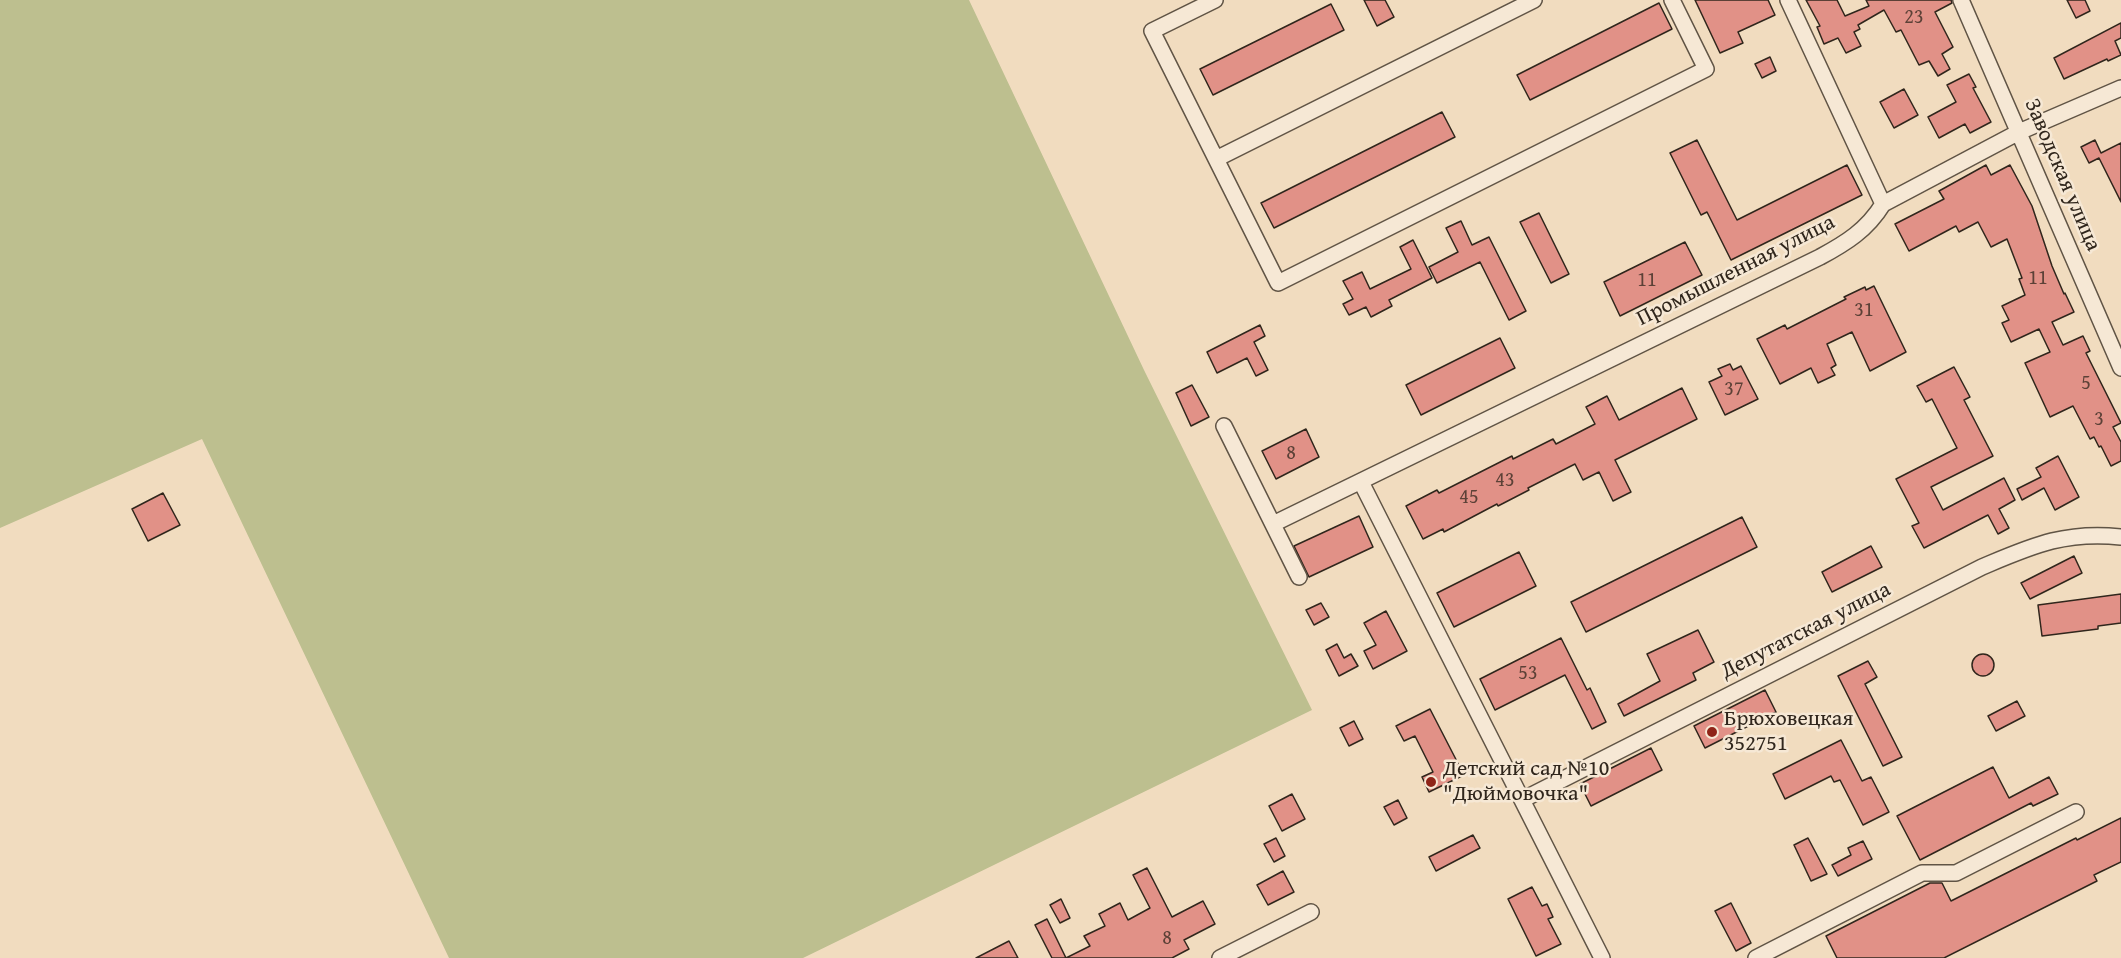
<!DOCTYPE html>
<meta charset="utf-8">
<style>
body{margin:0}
canvas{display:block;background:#f1dcbf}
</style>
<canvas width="2121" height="958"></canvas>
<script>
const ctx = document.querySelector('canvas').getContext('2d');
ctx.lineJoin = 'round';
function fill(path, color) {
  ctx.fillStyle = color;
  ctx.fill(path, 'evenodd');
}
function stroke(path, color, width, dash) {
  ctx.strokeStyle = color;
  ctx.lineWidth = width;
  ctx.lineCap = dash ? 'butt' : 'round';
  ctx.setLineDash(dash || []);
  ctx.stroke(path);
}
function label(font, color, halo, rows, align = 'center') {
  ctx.font = font + ' "Gentium Book Plus",serif';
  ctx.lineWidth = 5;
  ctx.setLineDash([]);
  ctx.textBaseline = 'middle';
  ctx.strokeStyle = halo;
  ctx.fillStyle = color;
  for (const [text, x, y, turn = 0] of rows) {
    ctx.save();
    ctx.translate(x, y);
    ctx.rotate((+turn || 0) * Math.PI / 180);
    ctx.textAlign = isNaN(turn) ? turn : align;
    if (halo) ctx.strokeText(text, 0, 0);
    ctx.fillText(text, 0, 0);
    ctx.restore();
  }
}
const green = new Path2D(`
 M0,0h969l175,370 168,340 -509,248h-354l-247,-519 -202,89z`);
const building = new Path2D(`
 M1364,0h21l9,17 -17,9z
 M1695,0h73l7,15 -37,17 5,11 -23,10z
 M1806,0h31l8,16 24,-10 -3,-6h85l1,3 -17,9 18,35 -11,7 8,15 -12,7 -9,-15 -10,4 -18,-35 -5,2 -12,-22 -26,15 2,4 -6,3 7,14 -15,7 -8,-15 -14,6 -7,-17 3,-1z
 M2067,0h18l5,11 -14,7z
 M1659,3l13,26 -142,71 -13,-25z
 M1331,4l13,26 -131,65 -13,-26z
 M2121,23v15l-6,3 6,14 -13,6 -1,-2 -43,20 -10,-21z
 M1770,57l6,14 -14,7 -7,-14z
 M1969,74l7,13 -3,1 18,34 -21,11 -5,-9 -26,14 -11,-21 28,-15 -9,-17z
 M1904,89l14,26 -24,13 -14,-26z
 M1442,112l13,25 -181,91 -13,-25z
 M1697,140l40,80 110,-55 15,30 -131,65 -24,-48 -6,3 -31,-62z
 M2095,140l6,13 20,-10v59l-22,-44 -10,5 -8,-16z
 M1986,165l5,10 19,-10 22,41 20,60 12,28 1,-1 9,19 -22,10 11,23 20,-9 7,15 -4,2 35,70 -8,4 8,15v19l-10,5 -10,-20 -2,1 -5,-10 -4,2 -17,-33 -23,11 -25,-54 25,-11 -11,-23 -28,13 -9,-19 7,-3 -7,-14 23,-11 -6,-16 3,-1 -15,-39 -16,8 -13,-25 -19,10 -3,-6 -47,25 -14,-27 49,-25 -5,-8z
 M1539,213l30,61 -18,9 -31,-61z
 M1461,221l11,24 17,-8 37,74 -17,9 -29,-58 -43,21 -8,-16 29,-15 -12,-24z
 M1413,240l19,38 -43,22 3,6 -21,11 -5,-10 -17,8 -6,-11 10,-5 -10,-18 19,-9 8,17 41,-20 -11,-22z
 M1685,242l17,33 -82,41 -16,-34z
 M1874,286l32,66 -36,19 -18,-39 -25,12 9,21 -5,3 4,7 -17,8 -7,-15 -31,16 -23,-45 28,-14 2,4 59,-30 -2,-2 21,-10 1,3z
 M1260,325l5,11 -11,6 14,28 -12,6 -9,-18 -30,15 -10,-21z
 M1500,338l15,30 -94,47 -15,-30z
 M1730,364l3,6 8,-4 17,33 -33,16 -16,-33 13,-6 -4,-7z
 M1954,367l16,30 -6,3 29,56 -62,31 12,23 61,-32 11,22 -16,9 10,19 -11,6 -10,-19 -64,33 -12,-22 7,-3 -23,-44 61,-31 -25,-49 -6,3 -9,-16z
 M1192,385l17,32 -18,9 -15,-33z
 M1682,388l15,31 -82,41 16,32 -18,9 -14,-29 -16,8 -8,-16 -47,24 1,2 -31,16 -1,-2 -53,28 -1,-3 -20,10 -17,-33 31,-16 2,3 73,-37 1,3 40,-20 3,5 39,-20 -9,-17 21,-11 12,24z
 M1306,429l13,28 -43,22 -14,-28z
 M2058,456l21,41 -24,13 -11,-22 -22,12 -5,-11 24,-12 -5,-9z
 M163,493l17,32 -32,16 -16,-32z
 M1359,516l14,31 -64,30 -15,-31z
 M1742,517l15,30 -171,85 -15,-30z
 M1871,546l11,21 -50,25 -10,-20z
 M1519,552l17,34 -82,41 -17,-34z
 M2074,556l8,17 -52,26 -9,-16z
 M2121,594v29l-23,3v3l-56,7 -4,-31z
 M1321,603l8,14 -15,8 -8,-15z
 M1386,611l21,40 -34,18 -9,-18 12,-6 -12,-22z
 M1698,630l16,32 -21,11 3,7 -72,36 -6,-12 42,-23 -13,-27z
 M1561,638l26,52 3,-2 16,34 -14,7 -27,-54 -70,35 -15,-31z
 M1337,644l7,14 7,-4 7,12 -19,10 -13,-26z
 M1972 665a11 11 0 1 1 22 0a11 11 0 1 1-22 0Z
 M1868,661l9,16 -12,7 37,73 -19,9 -45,-90z
 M1765,690l11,22 -71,36 -11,-22z
 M2017,701l8,15 -29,15 -8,-15z
 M1430,709l34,66 -35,17 -7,-15 11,-5 -18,-36 -11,5 -8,-15z
 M1354,721l9,18 -14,7 -9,-18z
 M1841,740l21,41 9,-4 18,35 -26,13 -23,-45 -6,2 -3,-6 -46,23 -12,-25z
 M1651,748l11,22 -71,36 -11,-22z
 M1993,767l16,31 40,-21 9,17 -25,12 -2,-3 -111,57 -23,-44z
 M1292,794l13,25 -23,12 -13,-25z
 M1398,800l9,18 -13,7 -10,-18z
 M2121,818v44l-27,13 3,6 -153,77h-107l-11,-22 104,-53h12l9,18 125,-63 1,2z
 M1473,835l7,13 -44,23 -7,-14z
 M1276,838l9,18 -11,6 -10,-18z
 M1808,838l19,36 -16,7 -17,-36z
 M1863,841l9,18 -34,17 -6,-11 19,-10 -3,-7z
 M1147,868l25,49 31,-16 12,23 -31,16 5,9 -17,9h-120l-17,-33 12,-6 19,39 24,-12 -6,-10 21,-10 -6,-12 21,-11 8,17 22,-12 -17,-33z
 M1283,871l11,21 -26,13 -11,-20z
 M1532,887l10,19 5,-2 6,13 -5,2 13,25 -25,12 -28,-57z
 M1061,899l9,19 -10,5 -10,-18z
 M1731,903l20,40 -15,8 -21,-40z
 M1009,941l9,17h-42z`);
const minor = new Path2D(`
 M1215,0l-63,31 126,252 428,-214 -34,-69
 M1788,0l95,204
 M1961,0l160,368
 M1216,159l318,-159
 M1224,426l75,151
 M1361,482l241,476
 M1273,524l547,-267c26,-14 47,-27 63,-53l136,-72 102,-44
 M1522,800l460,-233c50,-21 82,-36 139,-30
 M1220,958l91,-46
 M1756,958l166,-85h34l120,-61`);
const markers = [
 [1712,732,6,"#8f2418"],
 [1431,782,6,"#8f2418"]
];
const numberNames = [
 ["23",1914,18],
 ["11",2038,279],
 ["11",1647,281],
 ["31",1864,311],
 ["5",2086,384],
 ["37",1734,390],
 ["3",2099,420],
 ["8",1291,454],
 ["43",1505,481],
 ["45",1469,498],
 ["53",1528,674],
 ["8",1167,939]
];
const streetNames = [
 ["Заводская улица",2062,175,67],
 ["Промышленная улица",1736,271,-27],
 ["Депутатская улица",1806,631,-27]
];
const poiNames = [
 ["Брюховецкая",1724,719],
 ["352751",1724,744],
 ["Детский сад №10",1443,769],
 ["\"Дюймовочка\"",1443,794]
];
fill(green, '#bdbf8f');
fill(building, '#e19187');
stroke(building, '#30261c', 1.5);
stroke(minor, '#605445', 18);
stroke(minor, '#f6e8d5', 15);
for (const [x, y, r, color] of markers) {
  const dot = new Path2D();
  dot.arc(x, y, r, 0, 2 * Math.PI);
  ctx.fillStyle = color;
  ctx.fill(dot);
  stroke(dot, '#f6e8d5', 2);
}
label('20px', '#5c4137', null, numberNames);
label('22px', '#30261c', '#f6e8d5', streetNames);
label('22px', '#30261c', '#f6e8d5', poiNames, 'left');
</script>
